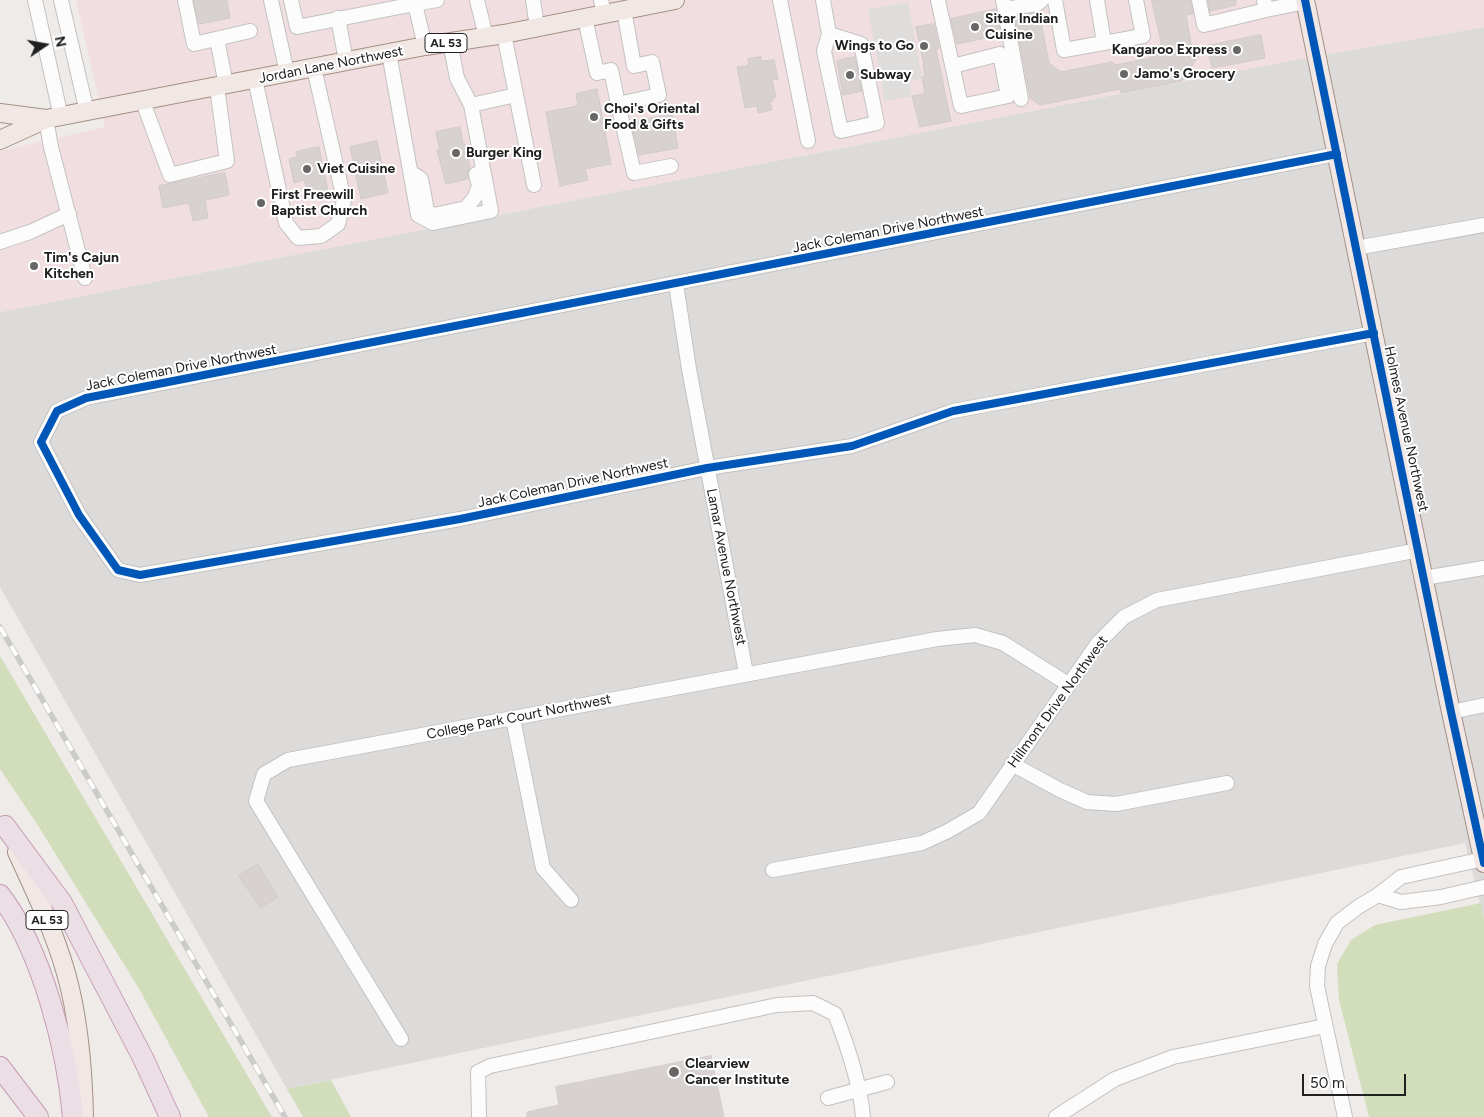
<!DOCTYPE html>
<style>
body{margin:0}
#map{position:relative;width:1484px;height:1117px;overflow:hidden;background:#eeebe8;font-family:Figtree,sans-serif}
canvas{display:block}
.north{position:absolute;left:20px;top:20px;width:50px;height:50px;-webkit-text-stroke:4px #fff;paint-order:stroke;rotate:78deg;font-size:14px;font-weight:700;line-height:20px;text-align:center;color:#202020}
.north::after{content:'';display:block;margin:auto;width:18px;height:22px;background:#202020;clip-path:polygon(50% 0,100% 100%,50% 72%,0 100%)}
.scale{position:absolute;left:1302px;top:1074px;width:104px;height:22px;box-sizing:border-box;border:2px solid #202020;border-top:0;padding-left:6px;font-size:15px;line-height:18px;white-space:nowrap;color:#202020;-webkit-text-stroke:4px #fff;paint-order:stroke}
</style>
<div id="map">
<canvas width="1484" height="1117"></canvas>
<div class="north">N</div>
<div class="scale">50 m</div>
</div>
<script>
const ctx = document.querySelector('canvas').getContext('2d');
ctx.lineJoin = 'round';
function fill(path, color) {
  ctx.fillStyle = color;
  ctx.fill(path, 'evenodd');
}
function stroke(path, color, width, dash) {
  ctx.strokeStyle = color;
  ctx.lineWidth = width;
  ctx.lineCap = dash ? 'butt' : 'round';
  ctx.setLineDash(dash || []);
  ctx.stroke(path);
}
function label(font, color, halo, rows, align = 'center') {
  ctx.font = font + ' Figtree,sans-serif';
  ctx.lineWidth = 4;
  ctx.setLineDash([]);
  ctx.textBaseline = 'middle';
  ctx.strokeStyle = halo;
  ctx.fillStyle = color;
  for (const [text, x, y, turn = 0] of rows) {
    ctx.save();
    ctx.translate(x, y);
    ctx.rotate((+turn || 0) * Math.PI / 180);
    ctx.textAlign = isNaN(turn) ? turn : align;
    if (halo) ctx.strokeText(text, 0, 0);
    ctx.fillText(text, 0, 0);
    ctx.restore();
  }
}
const residential = new Path2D(`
 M1484,27v669l-48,10 29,137 -1178,246 -287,-502v-275l1299,-253z`);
const commercial = new Path2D(`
 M76,0h1408v27l-185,32 -1299,253v-161l105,-24z`);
const religious = new Path2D(`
 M1484,696v223l-19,-76 -29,-137z`);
const forest = new Path2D(`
 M0,656l272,461h-63l-71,-130 -101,-163 -37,-55z
 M1481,903l3,16v198h-115l-30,-117 -2,-36 14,-24 24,-15z
 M331,1080l20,37h-48l-16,-28z`);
const parking = new Path2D(`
 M908,2l14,76 -13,3 3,15 -27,5 -17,-92z`);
const building = new Path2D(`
 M194,0h33l3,18 -31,6z
 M1152,0h38l3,14 -7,1 6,34 13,-3 -23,35 -61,12 -1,-4 -80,16 -10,-7 -15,-82 24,-4 10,51 12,9 51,-10 4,3 34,-7 11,-15z
 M1208,0h28v5l-26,6z
 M996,9l5,26 -44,9 -6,-25z
 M934,24l5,24 -3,1 15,72 -31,6 -8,-31 13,-2 -3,-17 3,-1 -2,-11h1l-8,-38z
 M1261,35l4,23 -53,10 -5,-22z
 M761,57v4l13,-1 4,19 -6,1 4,17 -4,1 1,3h-3l2,9 -14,3 -1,-7 -12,2 -8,-41 9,-1 3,-2 -1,-5z
 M855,57l7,34 -19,4 -6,-34z
 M597,89l14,75 -26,5 3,11 -28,6 -14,-74 32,-6 -2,-12z
 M672,114l6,34 -39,7 -8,-33z
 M460,127l3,17h2l5,24 -2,4v7l-22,5 -9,-34h3l-4,-18z
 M377,141l11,52 -27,6 -11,-52z
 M319,147l9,44 -20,3 -4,-14 -10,3 -5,-24 8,-2 -1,-5z
 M225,173l4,22 -24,5 3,18 -15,3 -4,-18 -26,5 -4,-22z
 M258,864l20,33 -18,11 -21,-32z
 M711,1056l13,61h-197v-5l32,-7 -3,-18z`);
const minor = new Path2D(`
 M35,0l26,117
 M61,0l26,112
 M185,0l9,44 56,-13
 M271,0l16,73
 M291,0l6,27 118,-23 10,42
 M477,0l9,37
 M533,0l4,27
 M601,0l3,14
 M780,0l28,141
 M823,0l6,34 -5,17 17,80 36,-8 -16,-79 -32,-10
 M938,0l23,106 47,-10 -8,-42 -47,12
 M1003,0l18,99
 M1055,0l9,50 79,-14 -7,-36
 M1097,0l7,43
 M1199,0l5,25 62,-15
 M1264,0l2,10 40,-8
 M415,4l22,-4
 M1005,9l32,-5 5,-4
 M624,10l10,56 18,-4 7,33 -41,9 16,69 37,-7
 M338,18l8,43
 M585,18l12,55 14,-3 7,34
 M504,34l30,151
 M217,39l9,46
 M389,53l29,162 15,8 58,-12 -20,-106 -14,-27 -7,-36
 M255,79l31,144 12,15 23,-2 17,-12 6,-24 -30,-132
 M143,102l27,73 57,-14 -10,-74
 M471,105l45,-10
 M46,119l5,28 34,131
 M1337,154l-1251,244 -29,13 -16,31 38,73 39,55 22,5 320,-56 247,-51 145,-22 101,-35 421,-78
 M415,175l6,4 6,32 7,4 32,-7 9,-11 4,-11 -3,-12
 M0,242l30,-10 39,-18
 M1356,248l128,-23
 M676,284l13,85 57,304
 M1424,578l60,-10
 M1451,712l33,-7
 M513,719l30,149 28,32
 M1012,764l48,26 27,12 29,2 111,-21
 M773,870l149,-27 26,-12 31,-18 119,-170 26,-26 33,-17 262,-50
 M1378,895l23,7 40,-5 43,-10
 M401,1039l-145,-238 8,-27 24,-14 649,-121 38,-4 28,8 65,41
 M828,1098l59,-16
 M479,1115l-1,-43 12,-6 287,-61 36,-2 22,11c13,33 25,68 28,103
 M1056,1117l59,-38 58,-22 152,-31
 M1345,1117l-28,-131 1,-20 7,-22 12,-21 21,-16 20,-12 23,-18 82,-18`);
const major = new Path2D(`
 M1305,0l146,712 33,151
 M0,113l46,6
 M0,140l46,-21 379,-73 79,-12 171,-34
 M17,852c18,39 37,79 49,121 13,46 17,96 18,144`);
const highway = new Path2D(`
 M5,826l57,77 81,155 27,59
 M0,895c42,55 67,154 73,222
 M0,1067l38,50`);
const rail = new Path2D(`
 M0,627l285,490`);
const cycleway = new Path2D(`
 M1305,0l146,712 33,151
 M1337,154l-1251,244 -29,13 -16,31 38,73 39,55 22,5 320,-56 247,-51 145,-22 101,-35 421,-78`);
const markers = [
 [975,27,5,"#686766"],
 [924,46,5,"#686766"],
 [1237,50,5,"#686766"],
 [1124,74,5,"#686766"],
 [850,75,5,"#686766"],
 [594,117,5,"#686766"],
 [456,153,5,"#686766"],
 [307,169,5,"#686766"],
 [261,203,5,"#686766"],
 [34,266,5,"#686766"],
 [674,1072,6,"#686766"]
];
const shields = [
 [446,43,42],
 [47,920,42]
];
const shieldNames = [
 ["AL 53",446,43],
 ["AL 53",47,920]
];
const poiNames = [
 ["Sitar Indian",985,19],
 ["Cuisine",985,35],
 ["Wings to Go",914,46,"right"],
 ["Kangaroo Express",1227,50,"right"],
 ["Jamo's Grocery",1134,74],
 ["Subway",860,75],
 ["Choi's Oriental",604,109],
 ["Food & Gifts",604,125],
 ["Burger King",466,153],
 ["Viet Cuisine",317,169],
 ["First Freewill",271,195],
 ["Baptist Church",271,211],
 ["Tim's Cajun",44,258],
 ["Kitchen",44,274],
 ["Clearview",685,1064],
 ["Cancer Institute",685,1080]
];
const streetNames = [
 ["Jordan Lane Northwest",331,65,-11],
 ["Jack Coleman Drive Northwest",888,230,-11],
 ["Jack Coleman Drive Northwest",181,368,-11],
 ["Holmes Avenue Northwest",1406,429,78],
 ["Jack Coleman Drive Northwest",573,483,-12],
 ["Lamar Avenue Northwest",726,567,79],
 ["Hillmont Drive Northwest",1058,702,-54],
 ["College Park Court Northwest",519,717,-11]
];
fill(residential, '#dddbda');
fill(commercial, '#f1dee1');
fill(religious, '#dcdbda');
fill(forest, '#d2debb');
fill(parking, '#dedddc');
fill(building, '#d7d2d0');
stroke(building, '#d1cbc9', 1);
stroke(minor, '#c4c2c1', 16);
stroke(major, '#a59084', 20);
stroke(highway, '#c69cb5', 22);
stroke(minor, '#fcfcfc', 14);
stroke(major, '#f1e8e5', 18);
stroke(highway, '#ebdee5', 20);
stroke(rail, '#cbcbca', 5.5);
stroke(rail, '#fff', 4, [11]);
stroke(cycleway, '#0057b8', 8);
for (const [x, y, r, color] of markers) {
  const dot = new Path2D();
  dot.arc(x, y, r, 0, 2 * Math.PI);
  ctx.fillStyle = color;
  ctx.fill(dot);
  stroke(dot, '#fff', 2);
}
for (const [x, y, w] of shields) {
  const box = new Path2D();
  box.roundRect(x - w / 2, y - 9.5, w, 19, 4);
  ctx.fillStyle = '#fff';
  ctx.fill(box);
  stroke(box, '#202020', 1);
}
label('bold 12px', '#202020', null, shieldNames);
label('bold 14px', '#202020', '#fff', poiNames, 'left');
label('14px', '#202020', '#fff', streetNames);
</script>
